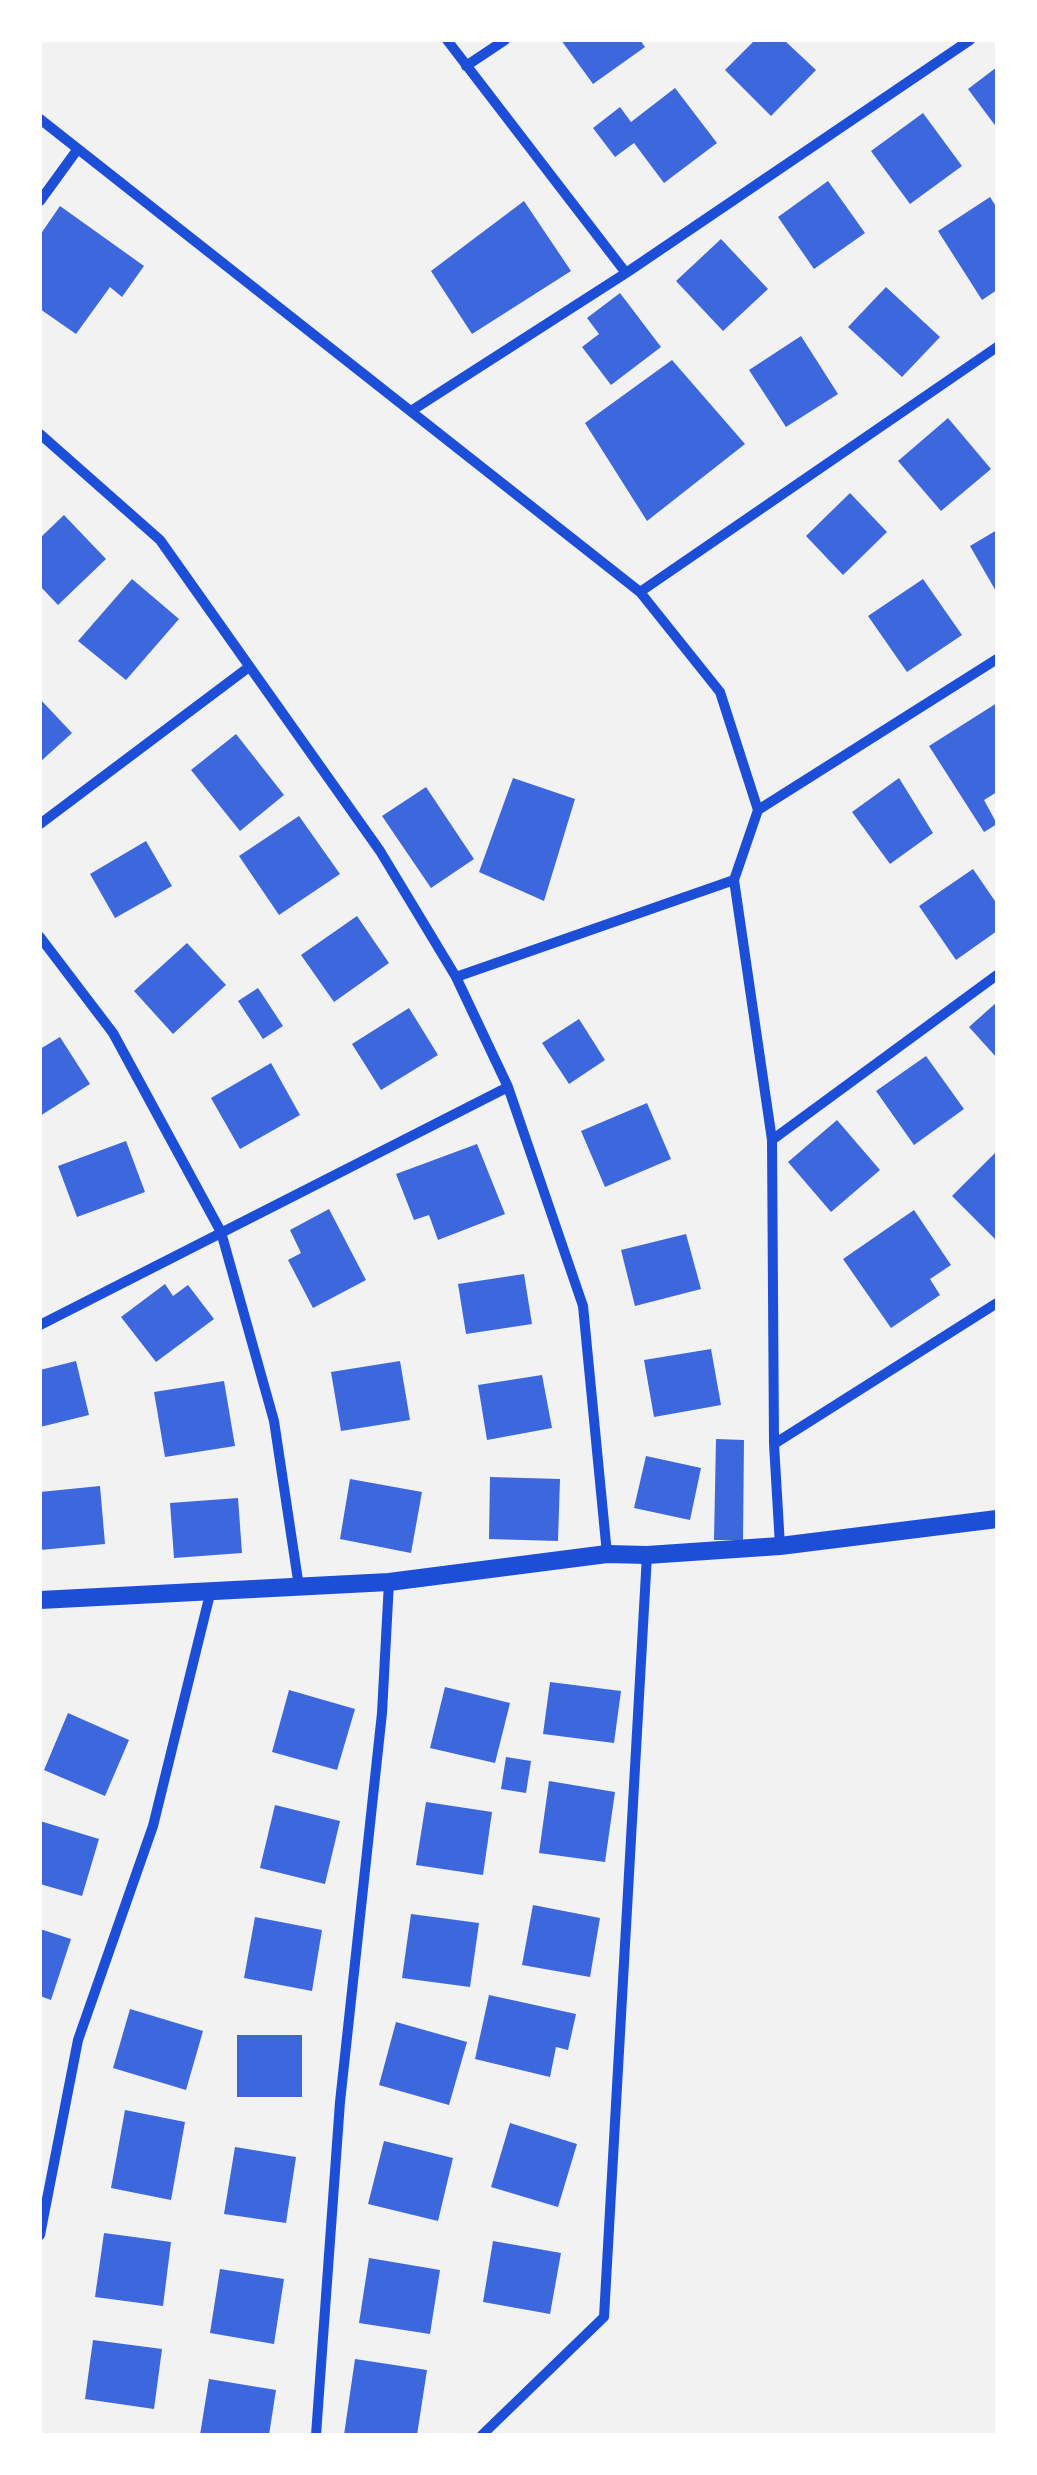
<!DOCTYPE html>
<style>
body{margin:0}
#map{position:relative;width:1037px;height:2475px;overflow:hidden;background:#f2f2f2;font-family:"Fira Sans Condensed",sans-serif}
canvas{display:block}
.frame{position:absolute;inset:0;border:42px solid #fff;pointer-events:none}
</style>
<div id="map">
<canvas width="1037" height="2475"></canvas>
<div class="frame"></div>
</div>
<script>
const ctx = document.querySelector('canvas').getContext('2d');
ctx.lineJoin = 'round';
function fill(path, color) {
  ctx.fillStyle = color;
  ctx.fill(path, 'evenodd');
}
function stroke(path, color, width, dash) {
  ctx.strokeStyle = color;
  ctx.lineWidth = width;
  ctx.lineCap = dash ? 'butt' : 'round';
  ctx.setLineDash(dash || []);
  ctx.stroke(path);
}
const building = new Path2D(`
 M561,40h79l5,7 -52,37z
 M755,40h29l32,30 -45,46 -46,-46z
 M997,67v61l-29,-39z
 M675,88l42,55 -53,40 -30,-40 -19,14 -22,-29 27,-21 11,15z
 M923,113l39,53 -52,38 -39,-53z
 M828,181l37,52 -51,36 -36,-52z
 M990,197l7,11v82l-15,10 -44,-69z
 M524,201l47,70 -99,63 -41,-63z
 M60,206l84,60 -22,31 -12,-10 -34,47 -36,-25v-74z
 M721,239l47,50 -45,42 -47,-50z
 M886,287l54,50 -38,40 -54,-50z
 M620,293l41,54 -50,38 -29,-38 17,-13 -12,-16z
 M801,336l37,58 -52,33 -37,-57z
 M672,360l73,84 -98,77 -62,-98z
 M948,418l43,51 -50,42 -43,-50z
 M850,493l37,39 -44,43 -37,-39z
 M64,515l42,44 -48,46 -18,-19v-48z
 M997,530v63l-27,-47z
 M132,579l47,40 -53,61 -48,-39z
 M923,579l39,56 -55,37 -39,-56z
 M40,699l32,34 -32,29z
 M997,703v89l-13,8 13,24 -13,8 -55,-86z
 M236,734l48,61 -44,36 -49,-61z
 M513,778l62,21 -31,102 -65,-29z
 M899,778l34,55 -43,31 -38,-52z
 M426,787l48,72 -43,29 -49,-72z
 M299,816l41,58 -61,41 -40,-59z
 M146,841l26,45 -57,32 -25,-44z
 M973,869l24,35v27l-41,29 -37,-54z
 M357,916l32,47 -55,39 -33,-47z
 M187,943l39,42 -53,49 -39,-43z
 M258,988l25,38 -20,13 -25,-38z
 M997,1002v56l-28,-31z
 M409,1008l29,47 -57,35 -29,-46z
 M579,1019l26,41 -36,24 -27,-41z
 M60,1037l30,47 -50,32v-67z
 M926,1056l38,53 -50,36 -38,-54z
 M271,1063l29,52 -60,34 -29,-51z
 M647,1103l24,56 -66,28 -24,-56z
 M837,1120l43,50 -49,42 -43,-50z
 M126,1141l19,51 -68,25 -19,-51z
 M477,1144l28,70 -67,26 -9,-25 -15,5 -18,-46z
 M997,1151v90l-45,-45z
 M329,1209l37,71 -53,28 -25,-48 13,-7 -11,-23z
 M914,1210l37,55 -21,14 10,16 -49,33 -48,-69z
 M686,1234l15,55 -66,17 -14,-56z
 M524,1274l8,50 -66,10 -8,-50z
 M165,1284l8,12 15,-11 26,34 -58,43 -35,-45z
 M711,1349l10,56 -67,12 -10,-57z
 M76,1361l13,54 -49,12v-57z
 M400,1361l10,59 -69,11 -10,-59z
 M542,1375l10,53 -65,12 -9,-55z
 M224,1381l11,65 -70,11 -11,-65z
 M716,1439l28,1 -1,100h-29z
 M646,1456l55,12 -11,52 -56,-12z
 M490,1477l70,2 -2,62 -69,-2z
 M350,1479l72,13 -11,61 -71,-14z
 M100,1486l5,58 -65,6v-58z
 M238,1498l4,55 -68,5 -4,-55z
 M550,1682l71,9 -7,52 -71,-9z
 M445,1687l65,16 -15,60 -65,-15z
 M289,1690l66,19 -18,61 -65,-18z
 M68,1713l61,27 -24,56 -61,-26z
 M506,1757l25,4 -5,32 -25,-4z
 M549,1781l66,11 -10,70 -66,-9z
 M426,1802l66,10 -9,63 -67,-10z
 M275,1805l65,16 -15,63 -65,-16z
 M40,1821l59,18 -17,57 -42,-12z
 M533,1905l67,13 -10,59 -68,-12z
 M411,1914l68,9 -9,64 -68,-9z
 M255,1917l67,13 -10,61 -68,-13z
 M40,1929l31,10 -20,61 -11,-4z
 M489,1995l87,19 -8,36 -12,-3 -6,30 -75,-18z
 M130,2009l73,22 -17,59 -73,-22z
 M396,2022l71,20 -18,63 -70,-20z
 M237,2035h65v62h-65z
 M125,2110l60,12 -14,78 -60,-12z
 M510,2123l67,21 -19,63 -67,-20z
 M384,2141l69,17 -15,63 -70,-17z
 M235,2147l61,10 -10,66 -62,-9z
 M104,2233l67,9 -8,64 -68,-9z
 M493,2241l68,12 -11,61 -67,-12z
 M369,2258l71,12 -10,64 -71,-11z
 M220,2269l64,10 -10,65 -64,-11z
 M93,2340l69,9 -8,60 -69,-10z
 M355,2359l72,11 -10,65h-73z
 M209,2379l67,11 -7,45h-69z`);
const minor = new Path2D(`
 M447,40l179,233
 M466,66l39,-26
 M40,119l600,473 80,100 38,118 -24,70 38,260 2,304 6,102
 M40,201l37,-51
 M411,411l215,-138 344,-233
 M40,434l120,106 220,311 76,126 52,110 75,219 24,248
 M640,592l357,-245
 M758,810l239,-151
 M40,824l209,-157
 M40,937l73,96 108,199 53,189 25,166
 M456,977l278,-97
 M772,1140l225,-165
 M40,1325l468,-238
 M774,1444l223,-141
 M40,2235l38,-195 75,-214 57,-232
 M316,2435l24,-333 42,-389 7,-131
 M482,2435l122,-118 43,-762`);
const tertiary = new Path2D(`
 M40,1600l349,-18 218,-28 40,1 133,-9 217,-27`);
fill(building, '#3d67dc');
stroke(minor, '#1d4ed8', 10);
stroke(tertiary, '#1d4ed8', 18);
</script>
